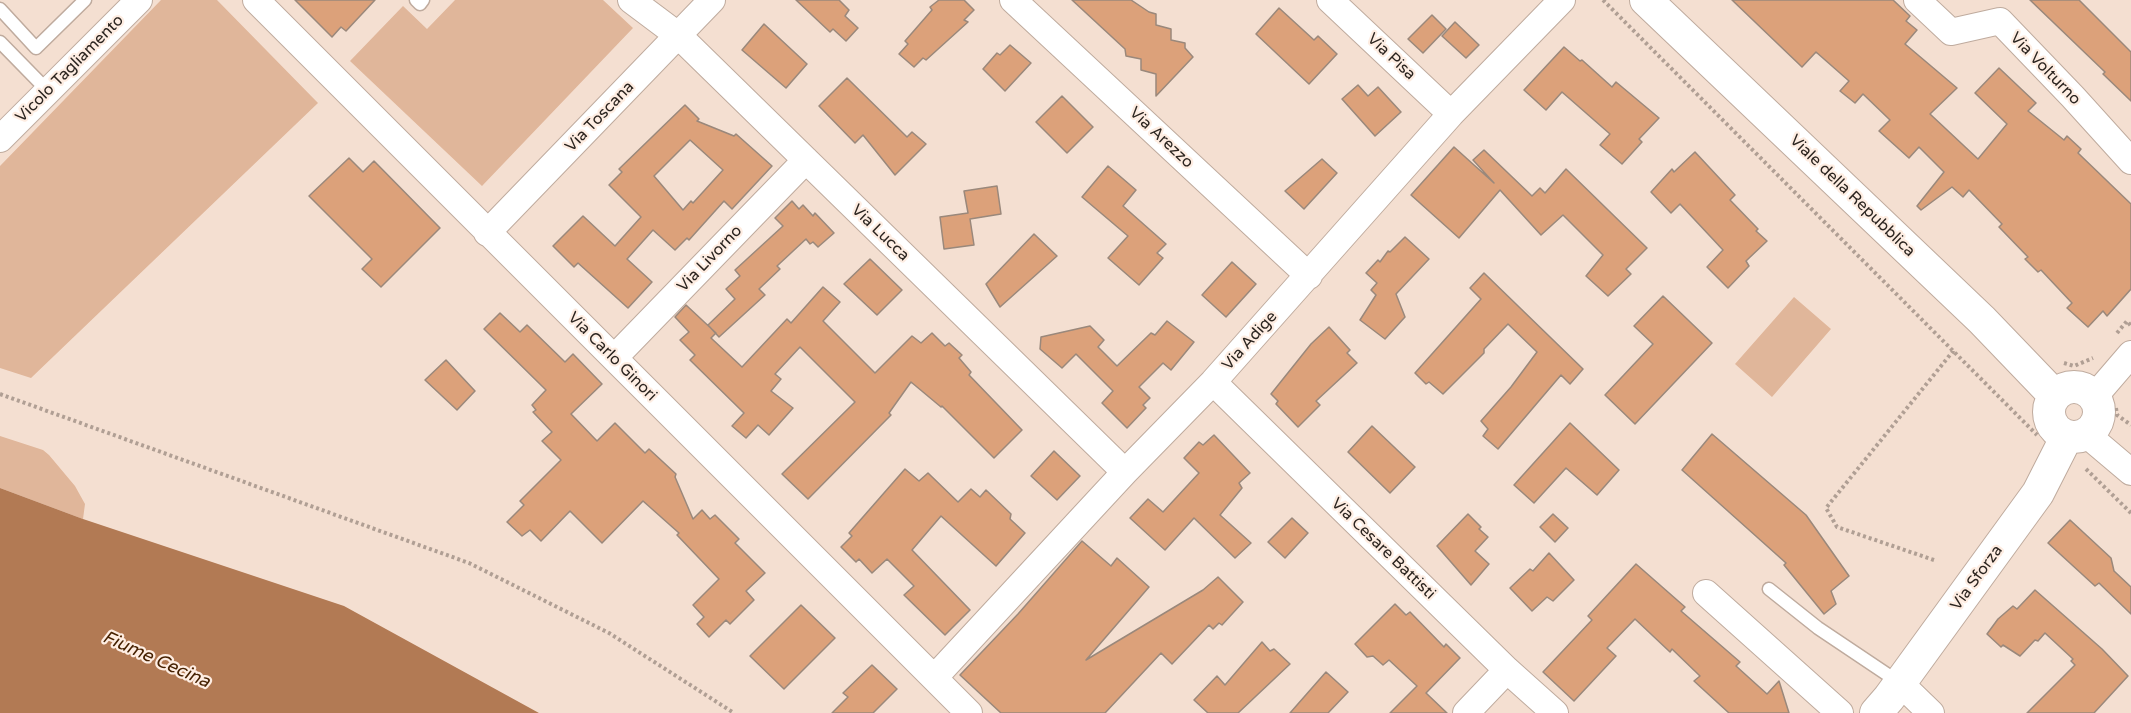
<!DOCTYPE html>
<style>
body{margin:0}
canvas{display:block;background:#f4dfd1}
</style>
<canvas width="2131" height="713"></canvas>
<script>
const ctx = document.querySelector('canvas').getContext('2d');
ctx.lineJoin = 'round';
function fill(path, color) {
  ctx.fillStyle = color;
  ctx.fill(path, 'evenodd');
}
function stroke(path, color, width, dash) {
  ctx.strokeStyle = color;
  ctx.lineWidth = width;
  ctx.lineCap = dash ? 'butt' : 'round';
  ctx.setLineDash(dash || []);
  ctx.stroke(path);
}
function label(font, color, halo, rows, align = 'center') {
  ctx.font = font + ' "Varela Round",sans-serif';
  ctx.lineWidth = 4.5;
  ctx.setLineDash([]);
  ctx.textBaseline = 'middle';
  ctx.strokeStyle = halo;
  ctx.fillStyle = color;
  for (const [text, x, y, turn = 0] of rows) {
    ctx.save();
    ctx.translate(x, y);
    ctx.rotate((+turn || 0) * Math.PI / 180);
    ctx.textAlign = isNaN(turn) ? turn : align;
    if (halo) ctx.strokeText(text, 0, 0);
    ctx.fillText(text, 0, 0);
    ctx.restore();
  }
}
const green = new Path2D(`
 M161,0h56l101,103 -287,275 -31,-10v-202z
 M455,0h148l30,28 -151,158 -132,-125 53,-55 24,23z
 M1794,297l37,32 -59,68 -37,-33z
 M0,436l43,14 6,5 26,31 10,18 -2,15 -83,-31z`);
const water = new Path2D(`
 M0,488l83,31 261,87 195,107h-539z`);
const building = new Path2D(`
 M295,0h80l-29,31 -5,-4 -9,10z
 M796,0h43l10,10 -4,6 13,12 -12,13 -13,-12 -3,3z
 M939,0h25l10,10 -10,10 4,2 -42,38 -3,-2 -9,9 -15,-13 9,-10 -3,-3 27,-31 -2,-3z
 M1072,0h59l18,12 7,2v11l15,4v11l14,3v5l8,9 -37,39v-22l-15,-4v-11l-15,-3 -1,-7z
 M1732,0h161l17,16 -4,5 11,9 -12,14 52,44 -27,26 48,45 29,-35 -32,-31 24,-25 37,35 -8,8 36,29 3,-4 14,13 -3,4 53,51v85l-24,27 -4,-5 -15,16 -21,-19 5,-5 -31,-33 -3,2 -13,-13 3,-2 -29,-30 3,-3 -33,-34 -6,7 -11,-10 -31,23 -4,-4 27,-34 -25,-25 -10,11 -30,-27 11,-11 -27,-26 -8,9 -15,-12 9,-10 -33,-29 -14,15z
 M2030,0h49l52,52v49l-28,-27 2,-2z
 M1279,8l35,32 4,-4 19,18 -28,30 -53,-50z
 M1432,15l14,14 -23,24 -15,-14z
 M1455,22l24,23 -13,13 -24,-22z
 M764,24l43,40 -21,24 -44,-38z
 M1010,45l21,18 -26,28 -22,-22 14,-16 3,2z
 M1564,47l16,14 2,-1 30,27 4,-5 43,36 -20,21 3,3 -20,22 -22,-19 10,-11 -48,-42 -16,18 -22,-20z
 M847,78l60,59 5,-5 14,12 -31,31 -32,-40 -8,8 -36,-37z
 M1358,85l10,11 10,-9 23,25 -26,24 -33,-37z
 M1062,96l31,31 -26,26 -31,-31z
 M685,105l14,14 -2,2 37,15 2,-2 36,32 -40,43 -8,-8 -35,39 -2,-2 -12,12 -22,-20 -26,29 25,23 -24,26 -50,-45 -4,4 -21,-21 30,-30 32,30 26,-29 -32,-32 13,-13 -3,-3zM690,140l33,30 -30,33 -2,-2 -8,9 -29,-34z
 M1454,147l40,36 -21,-23 11,-10 48,46 8,-8 5,5 21,-24 81,79 -21,21 5,5 -23,22 -22,-20 17,-21 -40,-40 -22,20 -41,-45 -41,48 -48,-43z
 M1695,152l40,43 -5,5 28,29 -2,2 11,10 -21,20 3,5 -21,22 -21,-21 16,-17 -43,-46 -9,9 -20,-21 21,-23 2,3z
 M349,158l14,14 11,-11 66,67 -59,59 -19,-18 10,-10 -63,-63z
 M1322,159l15,14 -33,36 -19,-18z
 M1108,166l28,24 -13,16 43,38 -9,9 6,5 -24,27 -31,-27 20,-22 -46,-39z
 M997,186l4,28 -31,5 4,26 -30,4 -4,-32 28,-4 -4,-22z
 M792,201l7,8 4,-4 10,11 2,-3 19,20 -16,14 -5,-5 -3,2 -4,-5 -29,27 3,3 -21,20 6,6 -46,42 -11,-12 27,-26 -9,-10 14,-13 -5,-6 48,-44 -8,-8z
 M1034,234l23,22 -57,51 -14,-23z
 M1405,237l24,22 -33,35 9,23 -20,22 -25,-19 16,-25 -5,-5 6,-7 -11,-10 12,-13 2,2 8,-11 2,1z
 M870,259l32,31 -25,25 -33,-31z
 M1232,262l24,22 -30,33 -24,-22z
 M1484,273l99,96 -13,15 -9,-9 -63,74 -15,-13 5,-7 -7,-8 30,-34 26,-35 -29,-28 -24,25v4l-41,41 -14,-12 -3,2 -11,-11 66,-74 -11,-11z
 M823,287l17,15 -17,19 52,52 37,-37 9,7 11,-10 13,13 4,-3 13,12 -3,3 12,14 -2,3 53,55 -28,28 -52,-52 -1,1 -30,-25 -22,31 2,2 -83,84 -26,-25 73,-72 -55,-55 -25,27 6,5 -10,12 22,17 -24,27 -11,-10 -12,13 -14,-12 12,-13 -54,-53 5,-5 -15,-15 9,-8 -14,-15 11,-12 30,28 -5,5 31,29 45,-48 4,4z
 M1663,296l49,47 -77,81 -30,-29 48,-51 -19,-18z
 M500,313l20,19 7,-7 38,37 8,-8 29,30 -31,30 26,27 18,-18 30,30 4,-4 27,25 -1,3 18,42 9,-9 8,9 5,-4 24,24 -4,4 30,30 -19,18 8,9 -24,24 -4,-4 -17,17 -12,-13 7,-7 -11,-12 26,-26 -42,-44 2,-2 -36,-32 -41,42 -32,-32 -29,30 -11,-11 -8,6 -15,-14 17,-17 -4,-4 41,-41 -19,-19 10,-9 -19,-20 3,-2 -4,-5 14,-15 -62,-61z
 M1167,321l27,21 -23,28 -8,-7 -24,24 11,11 -7,7 3,3 -19,20 -25,-25 11,-12 -37,-37 -14,14 -22,-19 1,-12 49,-11 14,14 -6,7 19,19 34,-33 4,2z
 M1329,327l21,23 -3,3 10,10 -41,38 4,4 -22,22 -22,-23 2,-3 -7,-7 40,-50z
 M446,360l29,31 -18,19 -32,-30z
 M1570,423l49,47 -22,25 -31,-27 -32,35 -20,-18z
 M1372,426l43,41 -25,26 -42,-41z
 M1712,434l94,81 43,61 -18,15 5,13 -12,10 -40,-49 2,-2 -104,-93z
 M1214,435l36,38 -11,10 3,5 -22,27 31,28 -16,15 -41,-40 -29,32 -35,-32 18,-19 15,13 36,-39 -15,-15 15,-16 4,3z
 M1054,451l26,25 -23,24 -26,-24z
 M905,469l14,12 9,-8 30,29 13,-13 9,8 6,-7 25,24 -1,5 15,14 -29,33 -55,-50 -29,34 58,60 -25,25 -41,-40 10,-9 -27,-27 -15,14 -13,-14 -3,3 -15,-15 11,-11 -3,-3z
 M1468,514l13,13 -2,2 9,8 -13,14 14,13 -18,21 -34,-39z
 M1553,514l15,14 -13,14 -15,-15z
 M1292,518l16,15 -23,25 -17,-16z
 M2070,520l41,38 3,13 17,16v27l-32,-31 -4,3 -47,-43z
 M1082,541l29,25 6,-8 32,29 -63,73 117,-70 15,-13 25,25 -21,23 -3,-2 -6,6 -4,-4 -37,39 -11,-11 -56,60h-104l-41,-38 58,-61z
 M1549,553l25,27 -21,21 -6,-4 -15,14 -22,-23 20,-19 3,2z
 M1636,564l49,43 -4,4 59,51 -4,4 31,28 12,-13 10,32h-60l-35,-32 6,-5 -28,-27 -2,3 -35,-33 -28,29 9,8 -42,45 -31,-29 49,-52 -4,-4z
 M2035,590l67,59 26,27 -34,37h-67l48,-48 -4,-4 2,-2 -28,-26 -7,8 -3,-1 -15,16 -17,-11 -2,2 -14,-13 11,-15 15,-13 4,3z
 M1395,604l11,11 4,-3 34,35 2,-3 14,14 -34,35 21,20h-57l27,-27 -28,-26 -6,5 -10,-9 -6,1 -12,-13z
 M801,605l34,33 -51,51 -34,-33z
 M1262,642l8,9 4,-2 16,15 -52,49h-30l-14,-13 23,-24 8,9z
 M872,665l25,24 -24,24h-41l16,-16 -5,-4z
 M1326,672l22,20 -20,21h-38z`);
const path = new Path2D(`
 M1603,0l434,435
 M2117,333l10,-12 4,5
 M2064,363l10,3 19,-8
 M0,394l469,169 140,70 125,80
 M2116,408l1,7 14,10
 M2086,469l45,44
 M1934,560l-97,-33 -11,-19 128,-158`);
const service = new Path2D(`
 M416,0l4,4 3,-4
 M0,9l36,39 49,-48
 M0,42l48,49
 M1769,589l49,39 82,55`);
const minor = new Path2D(`
 M256,0l713,713
 M631,0l48,36 446,436
 M1013,0l296,276
 M1330,0l121,114
 M1917,0l34,32 49,-11 73,76 58,64
 M0,139l139,-139
 M487,233l225,-233
 M614,358l192,-198
 M1213,382l294,288 48,43
 M2094,397l37,-43
 M2086,434l45,38
 M1706,593l134,120
 M934,678l191,-206 88,-90 238,-268 111,-114
 M1900,683l31,30
 M1466,713l41,-43`);
const tertiary = new Path2D(`
 M1646,0l336,320 73,76
 M2049 412a25 25 0 1 1 50 0a25 25 0 1 1-50 0Z
 M1876,713l13,-15 149,-205 29,-57`);
const streetNames = [
 ["Via Pisa",1391,57,43],
 ["Vicolo Tagliamento",70,69,-45],
 ["Via Volturno",2045,69,46],
 ["Via Toscana",600,117,-46],
 ["Via Arezzo",1161,138,43],
 ["Viale della Repubblica",1852,196,44],
 ["Via Lucca",880,233,44],
 ["Via Livorno",710,259,-46],
 ["Via Adige",1250,341,-48],
 ["Via Carlo Ginori",612,357,45],
 ["Via Cesare Battisti",1383,549,44],
 ["Via Sforza",1977,578,-54]
];
const waterNames = [
 ["Fiume Cecina",156,660,24]
];
fill(green, '#e0b69a');
fill(water, '#b27a54');
fill(building, '#dca17a');
stroke(building, '#9a887b', 1.5);
stroke(service, '#bfab9e', 15);
stroke(minor, '#bfab9e', 28);
stroke(tertiary, '#bfab9e', 34);
stroke(path, '#b09f94', 4, [3, 3]);
stroke(service, '#fff', 12);
stroke(minor, '#fff', 26);
stroke(tertiary, '#fff', 32);
label('16px', '#2c2520', '#feede2', streetNames);
label('italic 18px', '#462101', '#feede2', waterNames);
</script>
